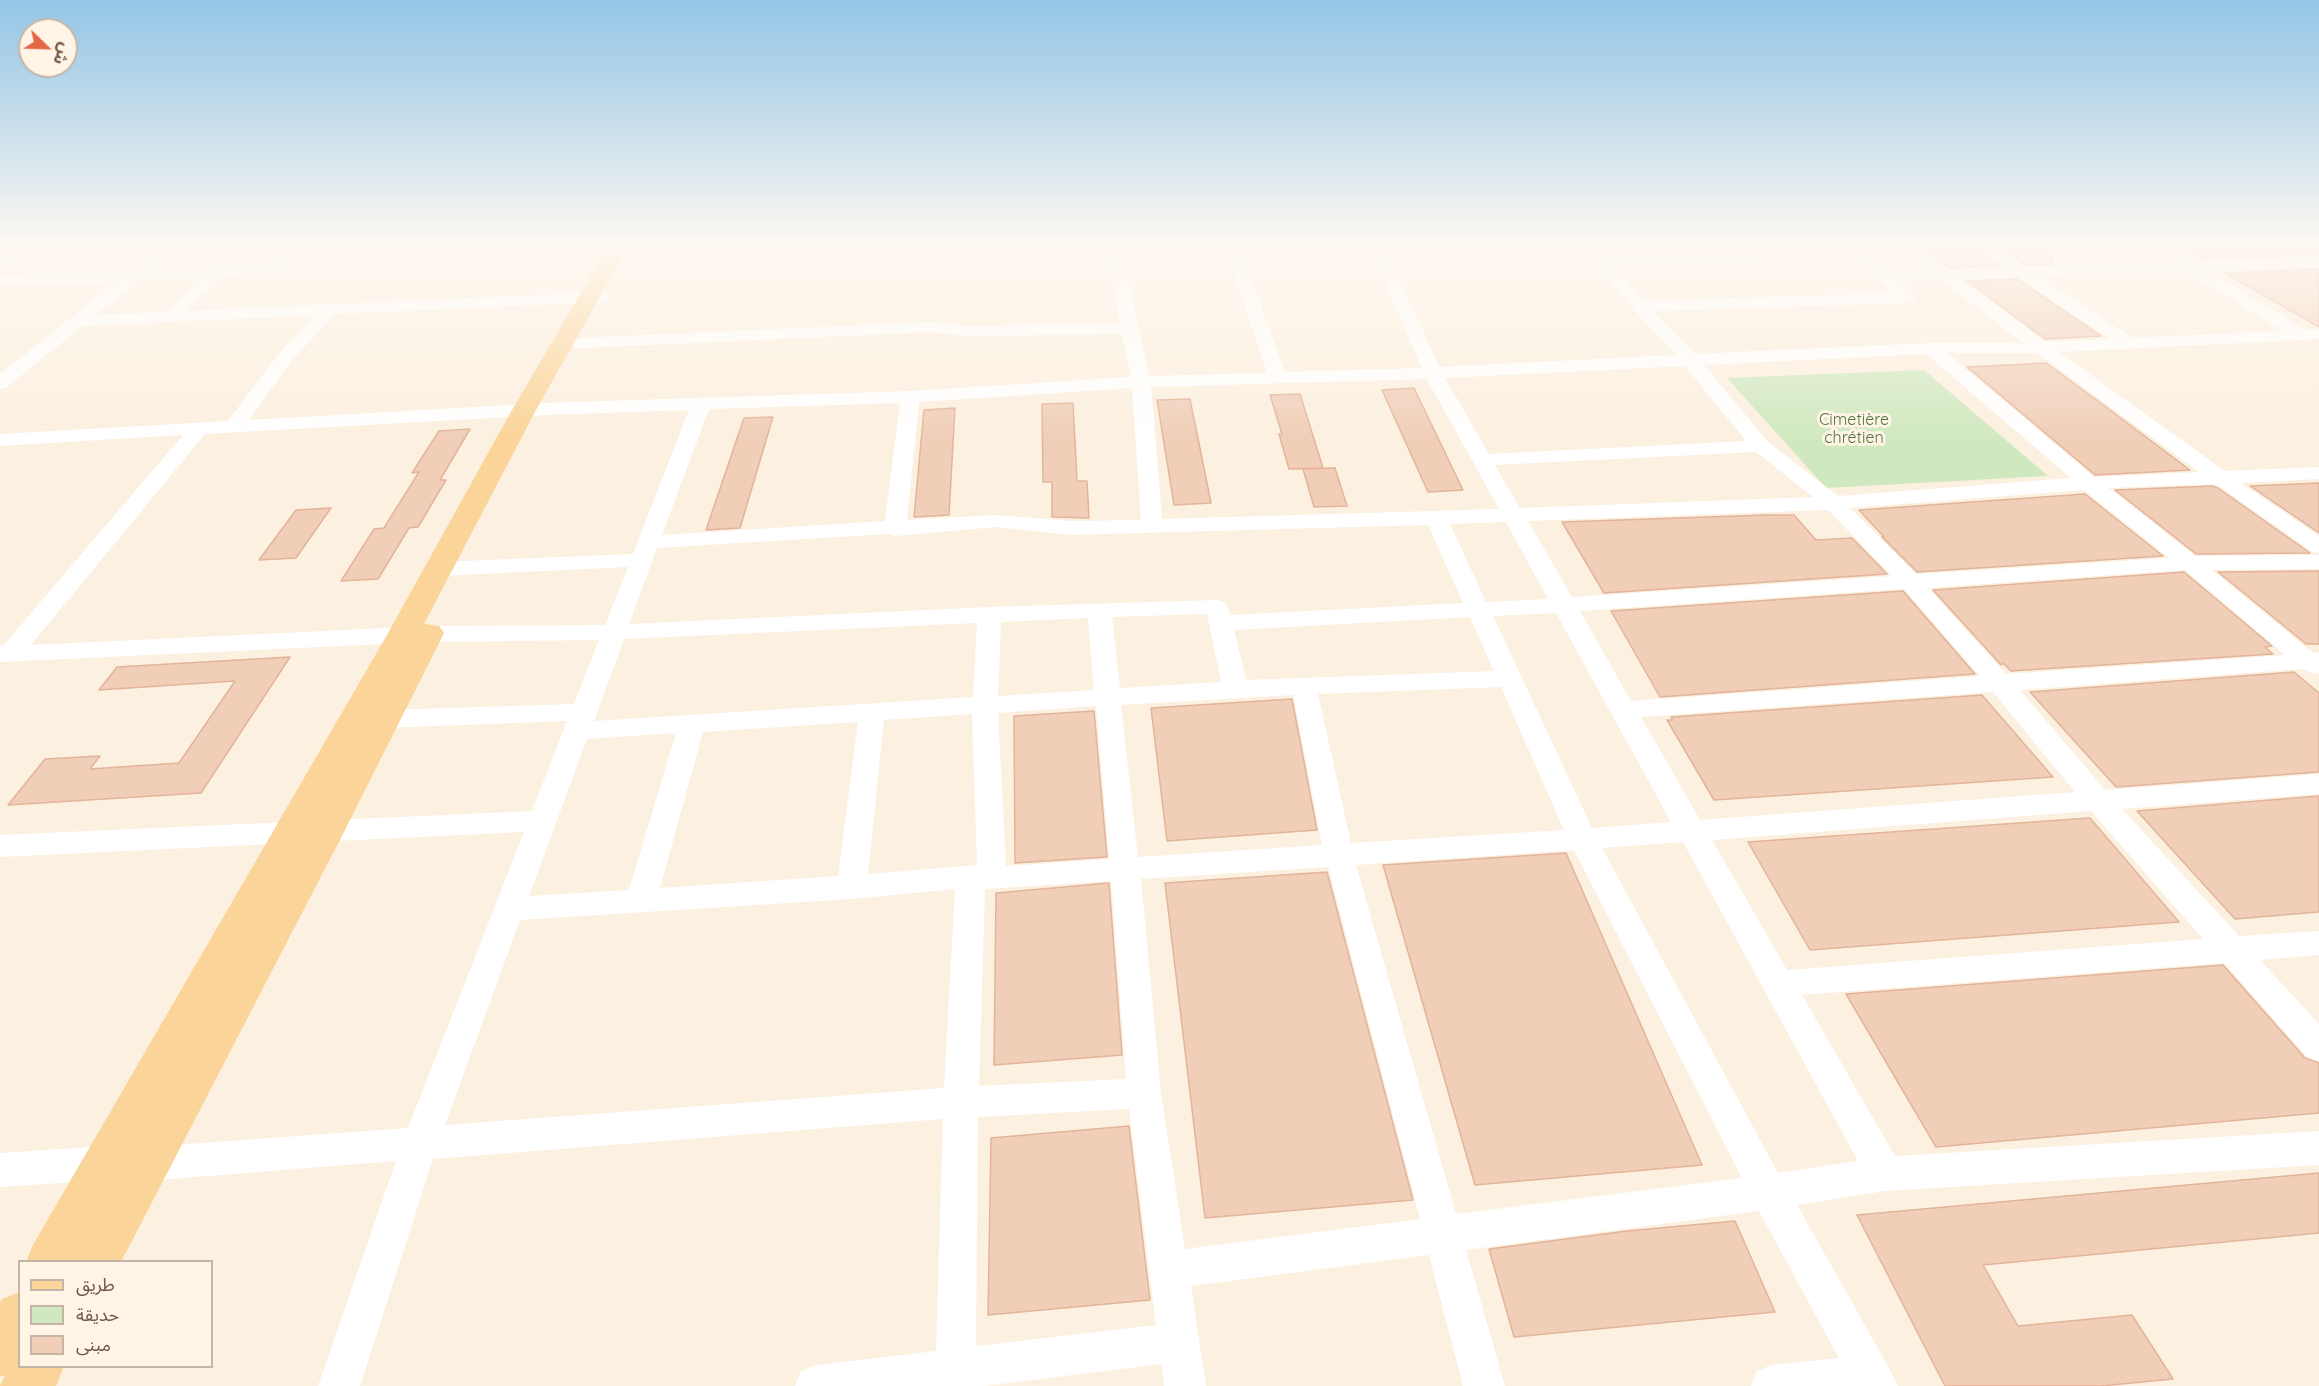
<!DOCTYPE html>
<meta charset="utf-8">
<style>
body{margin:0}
#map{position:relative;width:2319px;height:1386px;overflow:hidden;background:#fcf0e0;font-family:Quicksand,"Noto Sans Arabic",sans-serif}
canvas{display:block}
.legend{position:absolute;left:18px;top:1260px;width:195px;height:108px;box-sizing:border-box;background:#fff4e5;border:2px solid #c6b5a6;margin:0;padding:8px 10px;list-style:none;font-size:18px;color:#715648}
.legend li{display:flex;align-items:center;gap:12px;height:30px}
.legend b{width:30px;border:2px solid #c6b5a6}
.north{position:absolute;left:18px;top:18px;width:60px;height:60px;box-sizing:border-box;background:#fff4e5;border:2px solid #c6b5a6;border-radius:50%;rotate:113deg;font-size:16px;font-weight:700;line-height:24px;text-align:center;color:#715648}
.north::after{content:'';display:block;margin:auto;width:21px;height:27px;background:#e46746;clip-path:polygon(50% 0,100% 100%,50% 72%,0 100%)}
</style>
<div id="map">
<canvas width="2319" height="1386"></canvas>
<ul class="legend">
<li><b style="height:8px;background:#fad498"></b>طريق</li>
<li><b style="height:16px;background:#d0e8bf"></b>حديقة</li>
<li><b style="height:16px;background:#f0ceb8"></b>مبنى</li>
</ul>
<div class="north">ش</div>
</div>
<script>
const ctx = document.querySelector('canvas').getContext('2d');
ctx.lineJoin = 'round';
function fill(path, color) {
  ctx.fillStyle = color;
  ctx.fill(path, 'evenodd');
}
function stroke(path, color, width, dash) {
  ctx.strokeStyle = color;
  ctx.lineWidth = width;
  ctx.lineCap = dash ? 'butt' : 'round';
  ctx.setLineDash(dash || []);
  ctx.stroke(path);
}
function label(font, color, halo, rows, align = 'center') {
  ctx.font = font + ' Quicksand,sans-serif';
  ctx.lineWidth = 6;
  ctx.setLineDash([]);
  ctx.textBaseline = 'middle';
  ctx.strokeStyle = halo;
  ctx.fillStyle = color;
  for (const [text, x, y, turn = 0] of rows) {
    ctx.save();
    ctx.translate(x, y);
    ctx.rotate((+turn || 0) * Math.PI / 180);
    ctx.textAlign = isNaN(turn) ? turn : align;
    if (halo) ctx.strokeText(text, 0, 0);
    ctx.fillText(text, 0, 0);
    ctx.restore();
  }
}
const green = new Path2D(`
 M1924,370l124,106 -222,12 -99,-110z`);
const building = new Path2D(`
 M1920,247h55l24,19 -50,2z
 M1998,247h55v17l-27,1z
 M2180,247h139v8l-117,4z
 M2319,269v58l-94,-54z
 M2017,279l84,57 -56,3 -78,-58z
 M2046,363l52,38 92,69 -95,5 -128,-108z
 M1414,388l49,102 -35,2 -46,-102z
 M1300,394l23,74 -34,1 -10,-35h3l-12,-39z
 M1190,399l21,104 -37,2 -17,-105z
 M1073,403l4,78h10l2,37 -37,-1v-35h-9l-1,-78z
 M955,408l-6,107 -35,2 10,-107z
 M773,417l-33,111 -34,2 38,-112z
 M470,429l-30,51h6l-28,47 -9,1 -31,51 -37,2 33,-52 10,-1 35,-56 -7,1 27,-42z
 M1335,468l12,38 -33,1 -11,-38z
 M2319,483v50l-69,-47z
 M2212,486l6,2 92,65 -114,1 -81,-64z
 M2085,494l78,62 -246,16 -35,-35h2l-25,-27z
 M331,508l-35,50 -37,2 37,-50z
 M1766,515h28l22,25 36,-2 35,36 -283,19 -42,-71z
 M2319,571v73h-13l-88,-72z
 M2184,572l88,74 -7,1 8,7 -262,17 -8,-8 -2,2 -68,-75z
 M1903,591l72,83 -315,23 -49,-86z
 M290,657l-89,136 -193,12 37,-46 55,-3 -10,13 89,-6 56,-82 -136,9 18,-23z
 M2294,672l25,21v79l-203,15 -86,-95z
 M1982,695l71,82 -339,23 -47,-80h6l-2,-3z
 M1292,699l25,131 -150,11 -16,-133z
 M1094,711l13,146 -92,6 -1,-147z
 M2319,796v116l-84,7 -98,-108z
 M2090,818l89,104 -369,28 -62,-108z
 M1566,853l136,312 -227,20 -92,-320z
 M1327,872l86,328 -208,18 -40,-335z
 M1109,883l13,172 -128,10 2,-172z
 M2223,965l82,93 14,5v50l-383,34 -90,-153z
 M1129,1126l21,174 -162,15 3,-177z
 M2319,1173v60l-336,32 35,61 114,-11 41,64 -72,7h-156l-88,-171z
 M1735,1221l40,91 -261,25 -25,-88 138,-18z`);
const minor = new Path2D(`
 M15,247h18l-27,21 -6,2v-12z
 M161,247h17l-27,23 122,-6 19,-17h17l-26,25 -60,4 -37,35 418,-19 8,5 -8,5 -269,12 -43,46 -43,60 296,-17 365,-12 221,-14 -9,-43 -156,2 -35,-4 -351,16 -6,-1 -3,-4 3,-4 6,-1 351,-16 35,4 154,-2 -14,-77h15l28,129 118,-3 -42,-126h15l45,125 137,-4 -52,-121h15l54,120 237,-12 -100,-108h15l11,11 257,-8 6,2 23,20 41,-1 -28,-24h16l31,23 57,-2 -28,-21h17l31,20 147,-5 -21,-15h17l25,15 126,-5v10l-111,4 97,59 14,-1v10l-260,13 166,119 94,-4v12l-78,4 78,53v17l-8,-2 -95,-67 -107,4 86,68 124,-1v14l-107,1 101,83 6,-1v21l-5,1 -12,-5 -282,21 85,100 214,-16v20l-197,15 117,127 80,-5v24l-59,5 59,64v37l-12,-4 -83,-94 -422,32 93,161 424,-25v34l-434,26 -88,14 88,156 13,25h-147l6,-15 15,-6 67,-7 -80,-147 -293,39 39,136h-42l-34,-131 -238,31 15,100h-42l-2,-22 -178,22h-189l6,-15 15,-6 120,-14 7,-232 -510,40 -73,227h-42l78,-225 -250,20 -40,-1 -106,7v-34l106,-7 40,1 262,-19 116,-296 -524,25v-22l532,-24 35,-90 -183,7 -9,-3 -4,-6 4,-6 9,-3 190,-6 25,-64 -171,2 -428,20v-16h3l180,-211 -183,11v-12l228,-13 52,-69 36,-37 -234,11 -75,61 -7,2v-15l118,-93 -118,5v-10l131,-5zM1855,260l38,33 -250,8 -32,-34zM2187,271l95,60 -150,7 -93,-62zM203,277l-37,35 -71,3 44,-35zM2018,277l92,62 -65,3 -85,-63zM1941,280l82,63h-93l-235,11 -42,-43 255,-8 8,-5 -17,-17zM1947,353h90l162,119 -105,5zM1926,354l145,124 -233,18 -70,-54 -64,-77zM1685,366l61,75 -257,13 -44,-76zM1427,379l72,130 -337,10 -11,-132zM1132,388l9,132 -70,1 -75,-6 -89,5 12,-118zM900,403l-15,118 -223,14 47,-126zM689,410l-56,144 -195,8 -8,2 -3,5 3,5 8,2 190,-9 -23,58 -177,1 -397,19 174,-211 340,-19zM1756,452l57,45 -293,11 -25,-43zM2084,490l85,68 -253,16 -66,-66zM1828,510l64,66 -320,21 -44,-76zM1506,522l42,77 -62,3 -36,-78zM1428,525l35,78 -232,12 -6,-13 -8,-2 -228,7 -360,17 28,-76 232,-14 6,2 101,-9 75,8zM2185,570l100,85 -279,19 -78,-86zM1904,589l76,87 -349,25 -51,-90zM1556,613l115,209 -79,6 -99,-212zM1207,614l14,68 -101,6 -8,-71zM1470,617l24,54 -248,9 -12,-50zM1088,618l6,72 -96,6 3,-74zM977,623l-4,74 -379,24 30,-82zM1501,687l63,143 -213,13 -33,-149zM1993,692l82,100 -375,28 -59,-103zM1293,695l29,150 -184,12 -17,-152zM1096,706l13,153 -103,7 -8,-153zM972,714l5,151 -109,9 16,-154zM858,722l-20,154 -178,12 43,-156zM676,733l-47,157 -100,6 58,-157zM2091,811l112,128 -416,31 -75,-130zM1683,842l175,319 -80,12 -176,-325zM1574,850l168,328 -286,36 -100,-349zM1328,867l92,352 -235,30 -24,-156 -20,-214zM1111,881l15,198 -147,7 6,-197zM955,889l-11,199 -499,37 75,-205 332,-21zM1129,1109l27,216 -180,21 2,-229z`);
const primary = new Path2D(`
 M608,247h20l-92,163 -112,214 15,2 5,7 -100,199 -223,430h-95l7,-17 354,-610 125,-225z
 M20,1292v74h44l-8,20h-56l5,-11 -5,2v-75l2,-3z`);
const farParknames = [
 ["Cimetière",1854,420],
 ["chrétien",1854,438]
];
fill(green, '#d0e8bf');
fill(building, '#f0ceb8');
stroke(building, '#e3b499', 1.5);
fill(minor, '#fff');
fill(primary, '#fad498');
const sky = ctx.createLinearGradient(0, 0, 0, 441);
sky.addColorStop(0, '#93c5e6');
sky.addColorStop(0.56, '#fef8f1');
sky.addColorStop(1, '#fef8f100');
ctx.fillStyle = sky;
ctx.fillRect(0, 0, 2319, 441);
label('16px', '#517841', '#fff4e5', farParknames);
</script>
